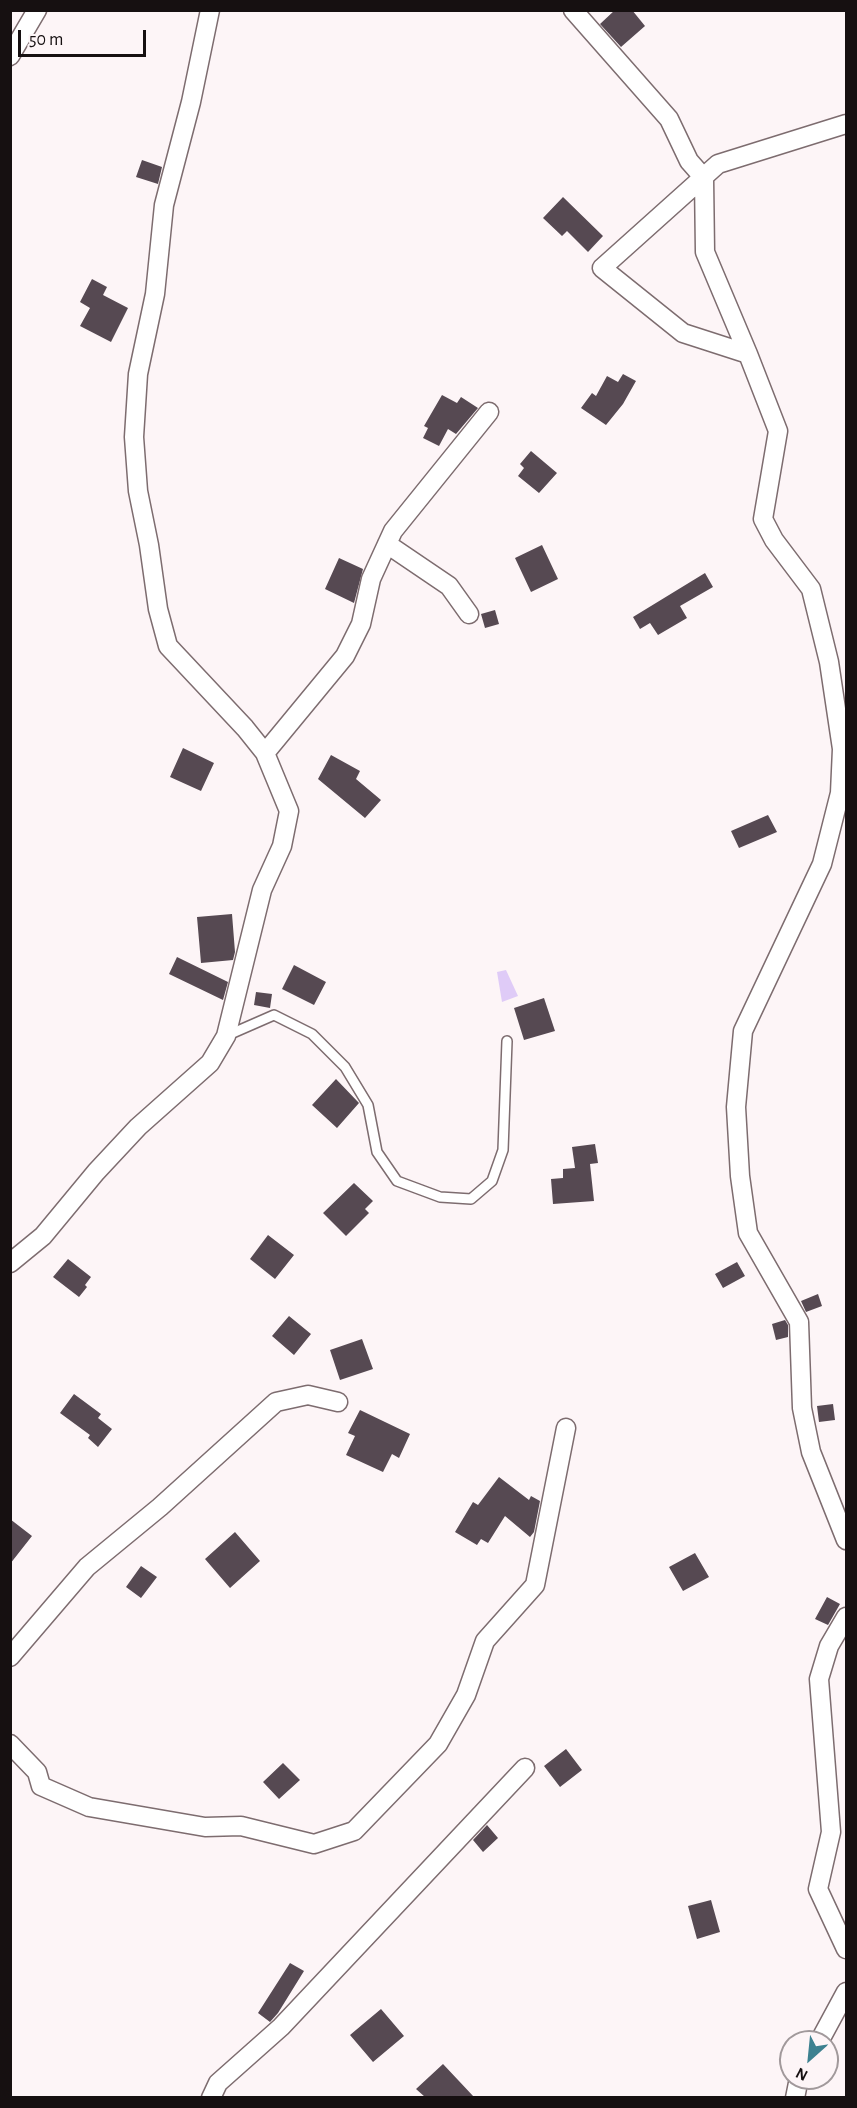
<!DOCTYPE html>
<style>
body{margin:0}
#map{position:relative;width:857px;height:2108px;overflow:hidden;background:#fdf5f7;font-family:"Alegreya Sans",sans-serif}
canvas{display:block}
.frame{position:absolute;inset:0;border:12px solid #161011;pointer-events:none}
.north{position:absolute;left:779px;top:2030px;width:60px;height:60px;box-sizing:border-box;background:#fdf5f7;border:2px solid #a1999b;border-radius:50%;rotate:207deg;font-size:16px;font-weight:700;line-height:24px;text-align:center;color:#161011}
.north::after{content:'';display:block;margin:auto;width:21px;height:27px;background:#3d8190;clip-path:polygon(50% 0,100% 100%,50% 72%,0 100%)}
.scale{position:absolute;left:18px;top:30px;width:128px;height:27px;box-sizing:border-box;border:3px solid #161011;border-top:0;padding-left:8px;font-size:18px;line-height:21px;white-space:nowrap;color:#161011;-webkit-text-stroke:4px #fdf5f7;paint-order:stroke}
</style>
<div id="map">
<canvas width="857" height="2108"></canvas>
<div class="frame"></div>
<div class="north">N</div>
<div class="scale">50 m</div>
</div>
<script>
const ctx = document.querySelector('canvas').getContext('2d');
ctx.lineJoin = 'round';
function fill(path, color) {
  ctx.fillStyle = color;
  ctx.fill(path, 'evenodd');
}
function stroke(path, color, width, dash) {
  ctx.strokeStyle = color;
  ctx.lineWidth = width;
  ctx.lineCap = dash ? 'butt' : 'round';
  ctx.setLineDash(dash || []);
  ctx.stroke(path);
}
const water = new Path2D(`
 M506,970l12,26 -16,6 -5,-30z`);
const building = new Path2D(`
 M615,10h17l13,16 -24,21 -21,-23z
 M142,160l20,7 -4,17 -22,-7z
 M563,197l40,39 -15,16 -21,-21 -5,5 -19,-18z
 M92,279l15,8 -4,8 25,13 -17,34 -31,-16 10,-18 -10,-6z
 M623,374l13,7 -13,23 -17,21 -25,-17 11,-15 4,3 11,-20 11,6z
 M442,395l15,8 4,-6 17,11 -22,26 -8,-5 -9,17 -16,-8 5,-10 -4,-2z
 M531,451l26,22 -18,20 -21,-17 6,-8 -4,-4z
 M542,545l16,34 -27,13 -16,-34z
 M339,558l24,11 -9,34 -29,-14z
 M705,573l8,14 -33,19 7,12 -29,17 -8,-12 -10,6 -7,-12z
 M495,610l4,14 -14,4 -4,-14z
 M183,748l31,15 -13,28 -31,-14z
 M331,755l29,16 -4,8 25,21 -16,18 -47,-39z
 M768,815l9,17 -38,16 -8,-17z
 M232,914l3,38 -2,8 -32,3 -4,-46z
 M177,957l51,25 -5,18 -54,-26z
 M294,965l32,17 -12,23 -32,-16z
 M256,992l16,2 -2,14 -16,-3z
 M544,998l11,33 -31,9 -10,-32z
 M336,1079l23,24 -22,25 -25,-23z
 M595,1144l3,19 -8,1 4,37 -41,3 -2,-25 12,-1v-9l12,-1 -3,-21z
 M354,1183l19,18 -8,8 4,4 -23,23 -23,-23z
 M268,1235l26,20 -19,24 -25,-20z
 M68,1259l23,18 -6,8 2,2 -8,10 -26,-20z
 M737,1262l8,14 -22,12 -8,-14z
 M818,1294l4,12 -16,6 -5,-11z
 M289,1316l22,18 -17,21 -22,-19z
 M785,1320l3,5v12l-12,3 -4,-16z
 M362,1339l11,30 -33,11 -10,-30z
 M74,1394l27,20 -3,4 14,11 -14,18 -10,-9 2,-3 -30,-22z
 M833,1404l2,16 -16,2 -2,-16z
 M360,1410l50,24 -11,24 -7,-4 -9,18 -37,-17 9,-19 -7,-3z
 M499,1477l30,23 2,-4 9,5 -6,31 -4,5 -25,-21 -17,27 -7,-4 -4,6 -22,-13 18,-30 5,3z
 M10,1519l22,17 -22,28z
 M235,1532l25,29 -30,27 -25,-29z
 M695,1553l14,24 -26,14 -14,-24z
 M141,1566l16,11 -16,21 -15,-11z
 M827,1597l13,7 -12,21 -13,-6z
 M566,1749l16,21 -22,17 -16,-21z
 M283,1763l17,17 -21,19 -16,-17z
 M487,1825l11,13 -15,14 -10,-12z
 M711,1900l9,32 -23,7 -9,-33z
 M290,1963l14,8 -26,42 -8,9 -12,-9z
 M381,2009l23,27 -31,26 -23,-27z
 M443,2064l31,33h-49l-9,-8z`);
const service = new Path2D(`
 M226,1036l48,-21 38,19 33,33 23,38 9,47 20,29 43,16 31,2 21,-18 11,-31 4,-109`);
const minor = new Path2D(`
 M573,10l96,109 20,42 15,17 1,74 43,102 30,77 -15,88 11,21 37,49 18,73 13,87 -2,44 -18,71 -79,167 -7,76 4,69 8,57 51,89 3,86 9,44 35,88
 M10,56l27,-46
 M748,354l-65,-21 -81,-65 116,-104 128,-40
 M387,544l62,42 20,28
 M265,753l80,-97 16,-32 10,-45 22,-48 96,-119
 M10,1263l33,-27 53,-64 42,-45 72,-64 16,-27 36,-146 20,-44 7,-35 -24,-58 -20,-25 -77,-82 -10,-37 -9,-64 -11,-54 -4,-54 4,-63 17,-80 9,-89 27,-103 19,-92
 M846,1617l-17,29 -10,33 12,153 -13,57 28,60
 M10,1657l77,-90 73,-60 116,-105 32,-7 30,7
 M10,1744l27,28 4,14 48,21 116,20 36,-1 73,18 40,-13 84,-87 28,-49 19,-54 50,-56 31,-157
 M819,2042l27,-50
 M211,2098l7,-15 63,-56 244,-259
 M795,2098l4,-20`);
fill(water, '#dfcbf7');
fill(building, '#564952');
stroke(service, '#7d6c6f', 12);
stroke(minor, '#7d6c6f', 21);
stroke(service, '#fff', 9);
stroke(minor, '#fff', 18);
</script>
